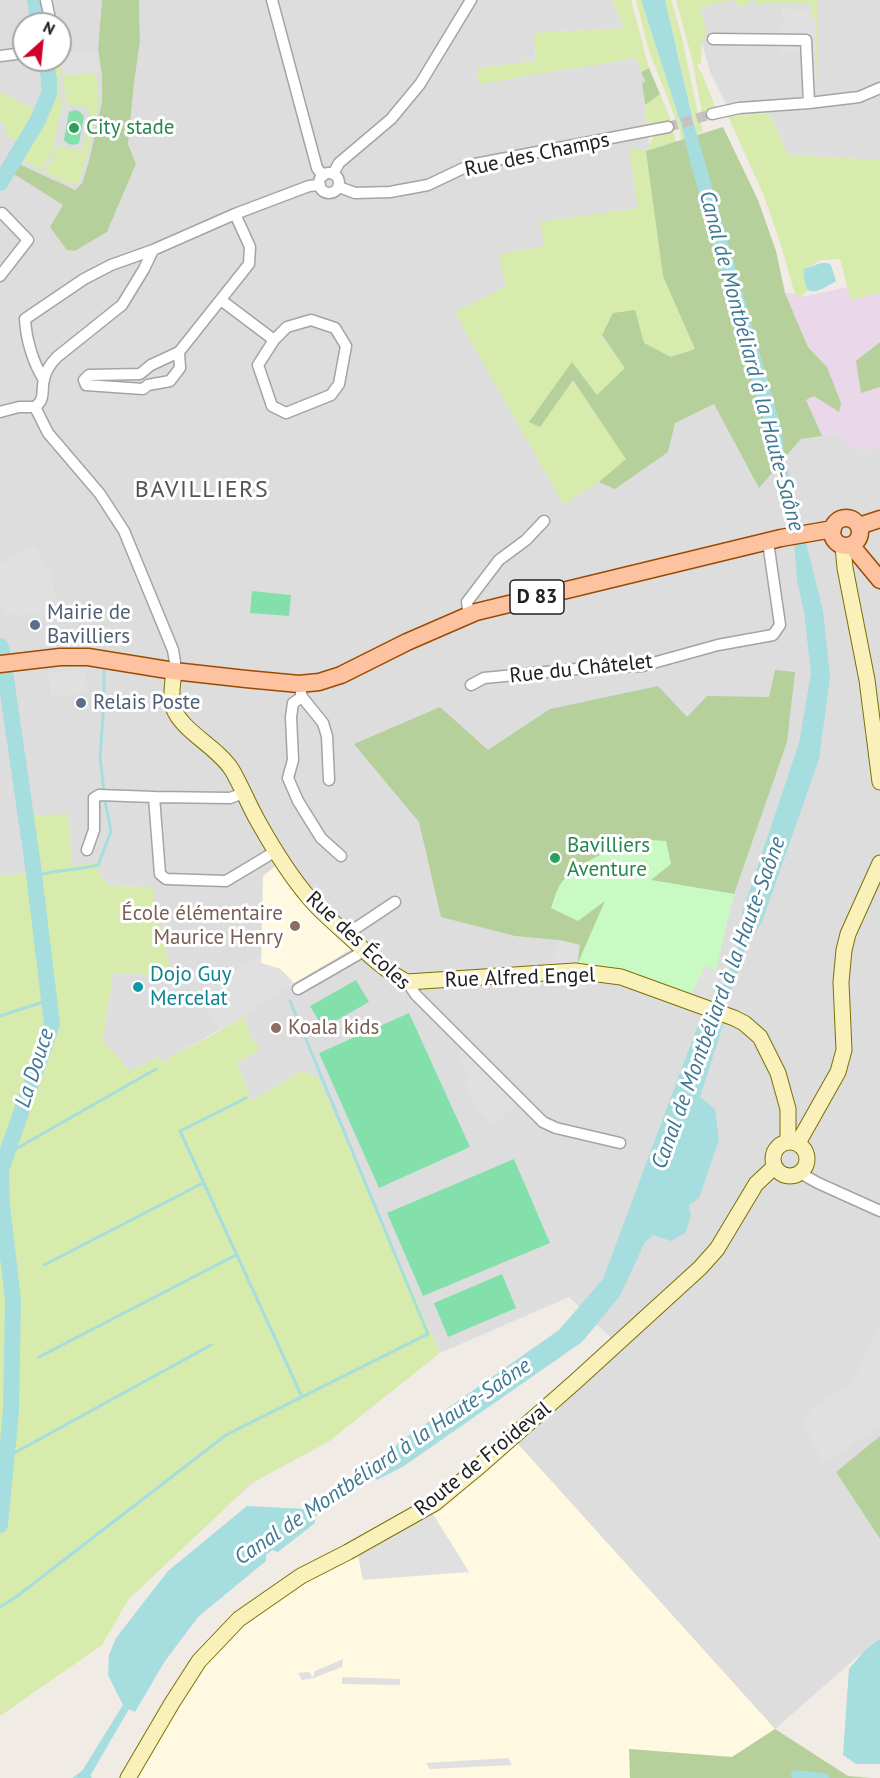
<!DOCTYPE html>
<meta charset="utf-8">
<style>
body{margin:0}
#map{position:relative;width:880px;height:1778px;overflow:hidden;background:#f1ebe6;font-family:"PT Sans",sans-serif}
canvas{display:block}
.north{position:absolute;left:12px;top:12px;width:60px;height:60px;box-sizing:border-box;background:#fff;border:2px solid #a6a6a6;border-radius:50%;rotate:27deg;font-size:16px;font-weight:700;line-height:24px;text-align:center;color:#202020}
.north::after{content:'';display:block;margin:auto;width:21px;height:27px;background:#d00028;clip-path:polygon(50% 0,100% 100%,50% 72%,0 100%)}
</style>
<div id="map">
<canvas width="880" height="1778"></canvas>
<div class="north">N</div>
</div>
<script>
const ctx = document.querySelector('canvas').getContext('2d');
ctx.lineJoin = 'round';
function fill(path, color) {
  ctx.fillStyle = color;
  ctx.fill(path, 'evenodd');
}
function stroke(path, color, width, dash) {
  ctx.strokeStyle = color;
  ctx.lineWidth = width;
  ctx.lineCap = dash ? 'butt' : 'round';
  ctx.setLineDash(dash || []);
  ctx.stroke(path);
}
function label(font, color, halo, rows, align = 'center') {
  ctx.font = font + ' "PT Sans",sans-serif';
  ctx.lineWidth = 6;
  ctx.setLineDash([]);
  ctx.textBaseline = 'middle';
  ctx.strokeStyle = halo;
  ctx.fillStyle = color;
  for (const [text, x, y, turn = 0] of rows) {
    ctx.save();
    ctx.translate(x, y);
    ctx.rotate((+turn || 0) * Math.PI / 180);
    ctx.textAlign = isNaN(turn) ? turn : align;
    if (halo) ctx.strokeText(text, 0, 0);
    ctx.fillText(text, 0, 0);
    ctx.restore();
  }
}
const residential = new Path2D(`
 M0,0h102l-4,49 4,26v26l-13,60 -7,22 -7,7 -11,-4v19l3,45 8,1 32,-19 29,-68 -8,-20 6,-60 6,-43 -1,-41h473l12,28 -90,5 2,28 -59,7 2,15 157,-25 9,24 -3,1 7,60 110,344 42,-48 33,-6 46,13v990l-44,36 44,67v98l-105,92 -258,-286 105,-94 -53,-52 -129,56 -122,-275 -17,-7 -49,30 -15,-38 23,-13 -12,-18 -3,-16 -75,41 -7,6 -4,-6 -29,15 -27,-31 10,-68h21l37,7 -19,-93 -43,-1 -10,-12 -27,-8 -5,-52 -27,58 -40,4zM24,24h36v36h-36z
 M690,0h190v160l-92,-5 -19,-42 -41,3 -2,-12 -16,-32z`);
const industrial = new Path2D(`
 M848,287l3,13 29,-8v50l-9,7 -10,43 19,-5v59l-18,6 -28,-19 -12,3 -17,-36 9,-4 13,-29 -19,-20 -23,-54h6l10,4z`);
const education = new Path2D(`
 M278,864l25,39 49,46 -58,34 -14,-14 -19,-6 2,-87z
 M517,1443l258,286 -43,28 -102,-8v29h-496l66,-109 34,-38 47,-35 161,-86z`);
const grass = new Path2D(`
 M612,0h19l18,68 -8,4 -5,-14 -157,26 -2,-16 59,-7 -2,-28 90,-5z
 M636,0h5l40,124 4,15 -4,1 -2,-13 -30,-76z
 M665,0h6c15,43 19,88 32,131l-6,3z
 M676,0h75l-3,4 -11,3 -1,-5 -4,-2 -32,8 7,29 -5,3 -1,24h-3v4l4,5 14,36 -14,4 -10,-54z
 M756,0h62v77h-2l-1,-59 -4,-1v-13l-57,-1z
 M60,59l2,11 -3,7v12l3,18 -8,38 2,1 -14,24 -24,-12c10,-17 29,-46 32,-64 2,-11 -1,-23 -3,-34z
 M96,72l3,29 -13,59 -8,23 -6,2 -27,-13 14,-26 23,5 8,-42 -23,-5 -3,-15v-13z
 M0,92l36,19 -19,31 -12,-7v-10l-5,-3z
 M660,94l11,26 -24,6 -2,-21z
 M769,113l19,42 92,5v132l-29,8 -11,-41 -19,1 -16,9 3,21 -7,7 -6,-2 -13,-47 -18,-52 -36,-80z
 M673,129l3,13 -30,9 17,125 32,73 -24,8 -27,-14 -42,-7 24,32 -29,28 -24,-33 -33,64 32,-48 54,80 -27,23 -36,22 -108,-191 51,-27 -7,-32 45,-8 -4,-24 98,-14 -9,-61 17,4 9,-17z
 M68,814l4,52 25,-4 2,12 10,12 43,1 20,91 -1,3 -37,-8h-21l-10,68 27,30 29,-14 5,6 6,-6 50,-26 25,-16 3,17 12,18 -23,13 15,38 49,-30 17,6 122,276 -112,89 -76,41 -124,117 -26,45 -102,71v-840l40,-4 -10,-56z`);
const forest = new Path2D(`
 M102,0h37l1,41 -6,43 -6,60 8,20 -29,68 -32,19 -8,-1 -17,-23 13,-22 -52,-33 6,-9 58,27 7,-7 7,-22 13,-60v-26l-4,-26z
 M649,68l11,26 -15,11 -3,-22 3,-2 -4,-9z
 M723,127l35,73 18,51 9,42 23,54 19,20 14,36 -2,9 -25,-16 -8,4 16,36 -21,3 -42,49 -45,-84 -39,19 -7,29 -53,37 -16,-7 27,-23 -53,-79 -33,47 -11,-5 43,-60 25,33 28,-27 -23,-33 11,-22 22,-3 9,33 27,14 24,-8 -32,-73 -17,-125z
 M880,342v45l-19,6 -5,-32z
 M775,670l20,2 -8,70 -53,152 -84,-14 -73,85 2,-20 -20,-5 -44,-4 -74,-19 -22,-95 -65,-78 86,-37 48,43 62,-41 108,-23 29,31 20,-21 62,1z
 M880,1436v103l-44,-67z
 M775,1729l73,47 23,2h-241l-1,-29 103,8z`);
const park = new Path2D(`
 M636,839l30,2 5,23 -20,16 83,14 -18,77 -11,-5 -13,28 -53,-19 -32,-8 -30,-2 28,-64 -27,20 -27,-13c3,-8 6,-20 11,-26 16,-20 51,-33 74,-43z`);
const pitch = new Path2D(`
 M75,110l4,1 5,5 -5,27c-5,3 -11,2 -15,-3l5,-28z
 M252,591l39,4 -2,21 -39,-3z
 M356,980l13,22 -46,26 -13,-22z
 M409,1013l61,134 -91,41 -60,-135z
 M514,1159l36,84 -127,53 -36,-83z
 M502,1274l14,34 -68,29 -14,-34z`);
const parking = new Path2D(`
 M782,9l27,1v7h6l2,74h-16l-1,-38 -19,-1v-25h3v-8h-2z
 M97,50l2,22 -36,4 -3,-23z
 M34,545l12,21 -1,2 1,2 2,-1 5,9 1,15 7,21 -23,4 -1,-5 -16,2 -9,-1 -7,3 -4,-7 -1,-7v-45l2,5 4,-1 2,-3 19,-9z
 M85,669l3,24 -37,5 -3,-24z
 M559,940l21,5 -3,20h-27z
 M259,956l2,7 19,6 14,14 -74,48 -24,-37z
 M705,966l16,7 -7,17 -9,8 -13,-4z
 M464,1049l54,55 -24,21 -14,-13 -12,-17 -4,-14 5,-2 -12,-26z
 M880,1324v102l-56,38 -22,-42 13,-17 37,-22z
 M433,1514l36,58 -106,8 -5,-24z
 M343,1659l-1,8 -28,11 -12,2 -4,-7 11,-1 4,5 2,-6z
 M342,1677l58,2v6l-58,-1z
 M508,1758l4,7 -82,4 -4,-6z`);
const water = new Path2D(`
 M641,0h24l29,124 87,303 4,31 38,153 7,66 -11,82 -57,163 -15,23 -23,64v13l-24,75 15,12 4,31 -20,58 -10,7 2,11 -6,17 -14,8 -18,-6 -8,7 -25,54 -38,46 -178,124 -27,14 -3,-3 -60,40 1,6 -37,29 -6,-2 -6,5v6l-68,56 -33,44 -30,51 -6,-3 -39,67 2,2h-20l10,-7 41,-66 -15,-30 1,-20 7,-17 52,-67 79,-65 60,3 2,2 62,-40 -2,-4 39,-31 151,-106 44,-51 99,-265 13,-7 25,-65 2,-29 57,-170 12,-70 -7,-61 -7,-32 -4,-55 -102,-360 -10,-41z
 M821,263h7l3,2 5,16c-2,2 -16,9 -19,10 -2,1 -5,0 -8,0 -4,-5 -6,-16 -5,-22z
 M880,1638v126h-24l-13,-9 6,-86 16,-19z`);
const stream = new Path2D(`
 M104,671v30l-4,57 4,33
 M34,876c21,-6 43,-6 64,-11l13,-34 -6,-30
 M0,1016l49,-16
 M246,1098l-66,33 122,266
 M7,1154l149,-85
 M44,1265l159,-82
 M39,1357l197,-102
 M7,1457l204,-112
 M0,1607l16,-10 210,-162 202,-101 -138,-333`);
const canal = new Path2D(`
 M796,1775l28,3`);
const river = new Path2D(`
 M35,0l4,24
 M0,183l37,-61 12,-28v-15l-3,-19
 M0,646l2,5 31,215 19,158 -51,146 1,36 11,93 -2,112 -11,114`);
const streetTunnel = new Path2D(`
 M668,127l44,-13`);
const street = new Path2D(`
 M46,0l5,24
 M272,0l45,168 6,8
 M713,39l93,1 3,63
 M0,56l24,-3
 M712,114l27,-6 70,-5 50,-6 21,-9
 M319 183a10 10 0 1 1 20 0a10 10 0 1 1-20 0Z
 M333,174l6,-11 52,-44 29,-35 51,-84
 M339,187l16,6 35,-1 38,-7 42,-20 198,-38
 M0,276l28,-36 -26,-27
 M221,300l53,40
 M311,320l24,8 11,18 -7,38 -8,11 -45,18 -14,-7 -14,-41 16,-25 13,-13z
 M179,352l1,16 -10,13 -22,4 -5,4 -57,-4 -2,-5 5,-5 51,-1 11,-9 28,-13 70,-88 1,-17 -15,-33
 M44,380c-11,-17 -18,-41 -19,-61l59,-40 27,-14 42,-15 82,-36 74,-28 11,-1
 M35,407l13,26 52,61 24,37 49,119 2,12 -1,9
 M35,407c11,-8 6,-17 9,-28 2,-9 7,-16 13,-22l65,-52 22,-36 9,-19
 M0,412l19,-5h16
 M469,615l-2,-13 32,-42 27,-20 18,-19
 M471,685l13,-7 93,-9 65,-3 76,-21 55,-10 7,-10 -12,-83
 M301,693l1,4 21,26 4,13 2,44
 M302,697l-9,6 -2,14 2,43 -5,18 10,23 23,37 20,18
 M244,793l-14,5 -76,-1 6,77 6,5 60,2 50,-30
 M87,850l7,-20v-32l5,-3 55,2
 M347,934l48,-32
 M407,982l9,13 127,127 13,6 64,15
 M298,989l66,-38
 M800,1173l18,10 62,28`);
const secondary = new Path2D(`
 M843,546l2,22 22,112 13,102
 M174,671c-1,11 -4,25 -1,36 9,25 44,39 59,63 10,17 17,36 27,53 14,25 32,54 51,76 13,15 29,28 43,41 17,16 34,32 54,42l168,-11 46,6 113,41 10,5 16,14 18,36 10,36v32
 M773 1159a17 17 0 1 1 34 0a17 17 0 1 1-34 0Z
 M798,1143l40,-71 6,-22 -3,-68 3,-32 4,-16 32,-71
 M128,1778l44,-75 27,-42 40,-42 62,-43 47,-24 87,-49 40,-33 100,-88 125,-114 17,-19 39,-65 18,-17`);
const primary = new Path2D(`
 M832 532a14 14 0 1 1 28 0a14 14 0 1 1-28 0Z
 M859,526l21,-7
 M853,545l3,6 24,29
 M0,664l60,-7h28l86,14 72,8 53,5 20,-2 22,-7 66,-33 69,-30 305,-74 52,-9`);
const markers = [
 [74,128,6,"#2e9e5b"],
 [35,625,6,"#5c6f8a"],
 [81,703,6,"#5c6f8a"],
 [555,858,6,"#2e9e5b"],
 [295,926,6,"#8d6e63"],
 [138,987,6,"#0f9aa8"],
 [276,1028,6,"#8d6e63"]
];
const shields = [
 [537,597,54]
];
const shieldNames = [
 ["D 83",537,597]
];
const leisureNames = [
 ["City stade",86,128],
 ["Bavilliers",567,846],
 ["Aventure",567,870]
];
const streetNames = [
 ["Rue des Champs",537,155,-12],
 ["Rue du Châtelet",581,669,-6],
 ["Rue des Écoles",358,941,43],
 ["Rue Alfred Engel",520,978,-2],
 ["Route de Froideval",483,1459,-39]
];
const serviceNames = [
 ["Mairie de",47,613],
 ["Bavilliers",47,637],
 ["Relais Poste",93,703]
];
const educationNames = [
 ["École élémentaire",283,914],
 ["Maurice Henry",283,938],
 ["Koala kids",288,1028,"left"]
];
const cultureNames = [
 ["Dojo Guy",150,975],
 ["Mercelat",150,999]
];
const waterNames = [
 ["Canal de Montbéliard à la Haute-Saône",751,361,75],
 ["Canal de Montbéliard à la Haute-Saône",719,1003,-70],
 ["La Douce",35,1068,-72],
 ["Canal de Montbéliard à la Haute-Saône",383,1462,-34]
];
const quarterNames = [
 ["BAVILLIERS",202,490]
];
fill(residential, '#dedddd');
fill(industrial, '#ead8ea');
fill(education, '#fff9e1');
fill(grass, '#d7ebac');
fill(forest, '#b5d09b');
fill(park, '#cafac4');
fill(pitch, '#84e0ab');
fill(parking, '#e0e0e0');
fill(water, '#a6dddf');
stroke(stream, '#a6dddf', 3);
stroke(canal, '#a6dddf', 10);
stroke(river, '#a6dddf', 16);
stroke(streetTunnel, '#c7c2be', 10, [10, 5]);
stroke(street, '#a4a4a4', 13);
stroke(secondary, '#7b7003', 17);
stroke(primary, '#9c4a00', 19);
stroke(street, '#fff', 10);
stroke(secondary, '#faf1ba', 15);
stroke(primary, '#fdc29f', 16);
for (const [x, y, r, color] of markers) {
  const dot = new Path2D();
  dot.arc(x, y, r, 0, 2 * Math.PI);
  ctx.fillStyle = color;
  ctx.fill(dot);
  stroke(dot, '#fff', 2);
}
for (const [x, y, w] of shields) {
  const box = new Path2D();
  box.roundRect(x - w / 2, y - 17, w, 34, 4.5);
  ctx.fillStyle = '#fff';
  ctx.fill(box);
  stroke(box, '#202020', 1.5);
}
label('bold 20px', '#202020', null, shieldNames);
label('21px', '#27864d', '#fff', leisureNames, 'left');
label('21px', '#202020', '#fff', streetNames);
label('21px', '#4e5e75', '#fff', serviceNames, 'left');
label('21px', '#785e54', '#fff', educationNames, 'right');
label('21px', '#0d838f', '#fff', cultureNames, 'left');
label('italic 22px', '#3f7892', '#fff', waterNames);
ctx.letterSpacing = '1.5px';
label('24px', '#535353', '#fff', quarterNames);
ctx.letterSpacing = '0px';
</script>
